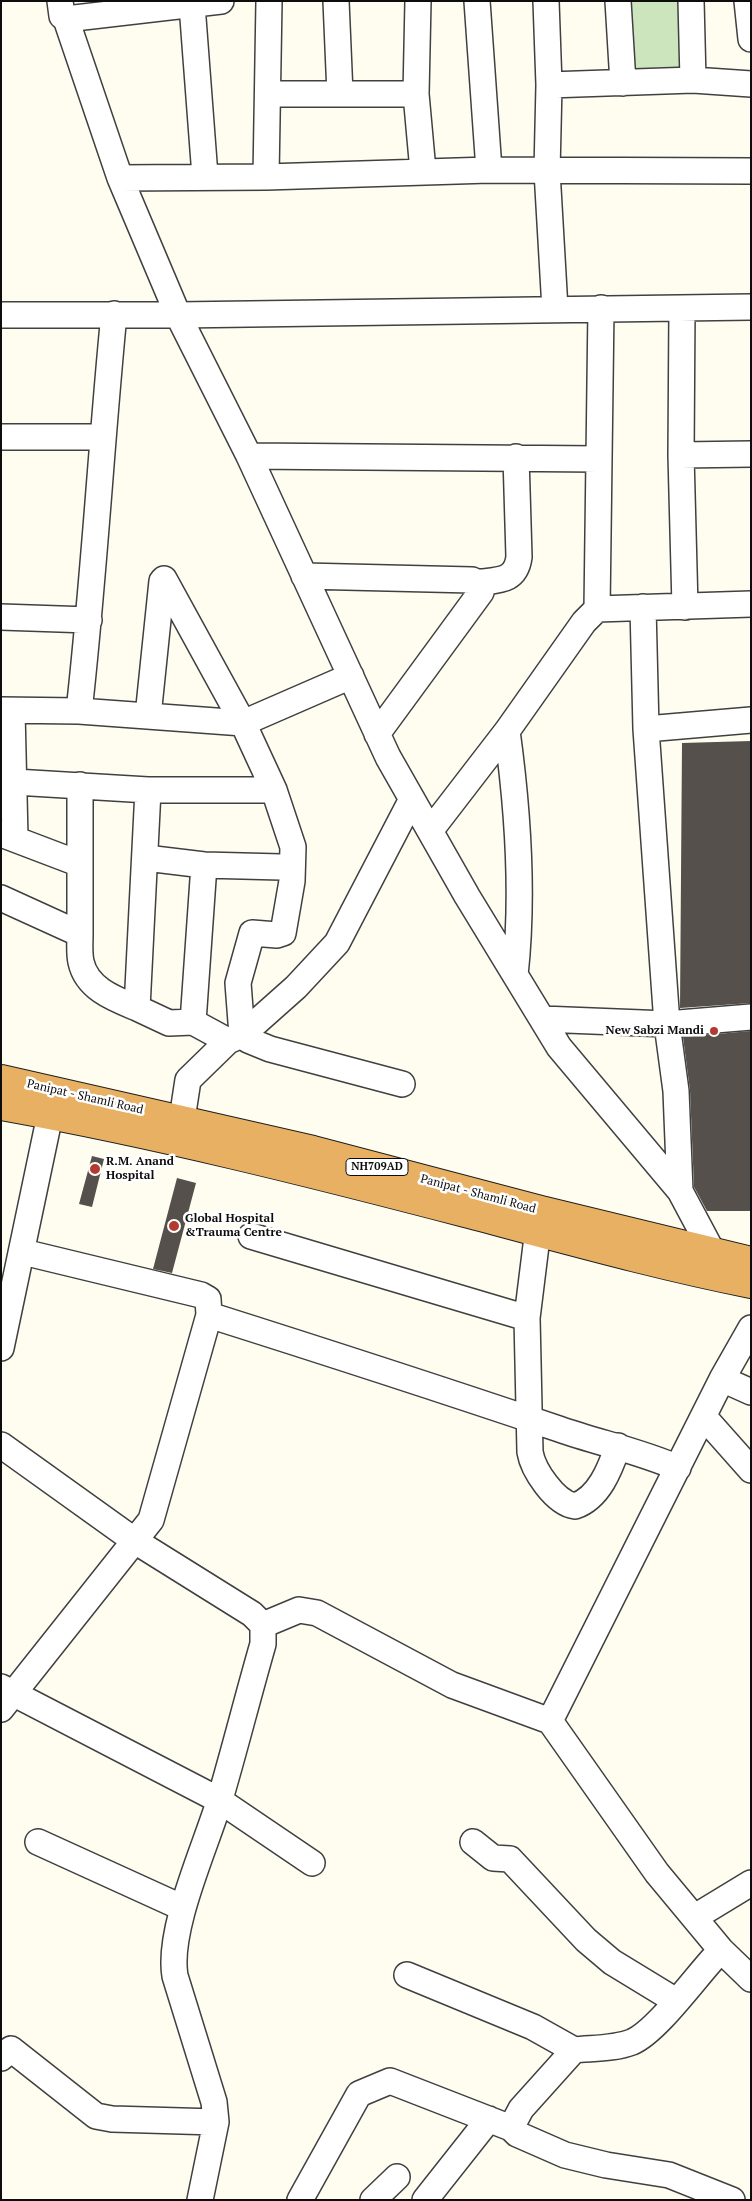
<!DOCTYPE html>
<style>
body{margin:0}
#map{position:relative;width:752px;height:2201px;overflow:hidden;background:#fefdef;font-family:"PT Serif",serif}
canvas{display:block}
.frame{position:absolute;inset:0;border:2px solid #0d0d0d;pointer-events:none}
</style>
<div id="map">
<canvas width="752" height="2201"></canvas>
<div class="frame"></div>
</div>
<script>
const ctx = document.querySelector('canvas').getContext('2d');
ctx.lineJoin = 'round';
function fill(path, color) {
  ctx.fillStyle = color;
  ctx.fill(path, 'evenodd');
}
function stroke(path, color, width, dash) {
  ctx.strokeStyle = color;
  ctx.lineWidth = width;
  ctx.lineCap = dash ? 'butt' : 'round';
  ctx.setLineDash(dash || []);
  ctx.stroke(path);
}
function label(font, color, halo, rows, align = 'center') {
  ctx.font = font + ' "PT Serif",serif';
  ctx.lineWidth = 5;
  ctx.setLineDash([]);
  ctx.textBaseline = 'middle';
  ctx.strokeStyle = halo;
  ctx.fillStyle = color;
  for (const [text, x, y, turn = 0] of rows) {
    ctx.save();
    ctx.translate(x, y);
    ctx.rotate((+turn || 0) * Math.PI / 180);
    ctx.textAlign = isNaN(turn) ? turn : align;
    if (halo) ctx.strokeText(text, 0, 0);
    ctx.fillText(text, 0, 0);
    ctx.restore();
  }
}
const green = new Path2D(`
 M626,1h57l2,69 -57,2z`);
const building = new Path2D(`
 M751,741v262l-71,5 2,-265z
 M751,1031v180h-44l-13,-24 -4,-97 -7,-53z
 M92,1156l12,3 -12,48 -13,-3z
 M177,1178l19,5 -24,90 -19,-4z`);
const minor = new Path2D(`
 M60,1l2,15 4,3 54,159 58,137 71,141 139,301 79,139 92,151 121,144 33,62 2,14
 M336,1l4,93
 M418,1l-2,93 7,77
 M477,1l12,169
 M546,1l3,84 -2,86 8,138
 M618,1l5,82
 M691,1l2,79
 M747,1l4,38
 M192,5l13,171
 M66,19l155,-18
 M549,85l144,-5 58,4
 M269,94h147
 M266,177l3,-176
 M120,178l146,-1 223,-7 262,1
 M682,308l-1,147 4,152
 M1,315h177l573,-8
 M1,437h101
 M681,455l70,-1
 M249,456l349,3
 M304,576l168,4 11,5 -2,7 -104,142
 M482,582c19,-2 34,-2 37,-25l-3,-100
 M643,607l3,122 21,295 9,67 4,100
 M597,609l4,-301
 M1,617l88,3
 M1,710l78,1 164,12 108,-47
 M12,711l3,127
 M79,711c15,-132 22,-265 35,-397
 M148,716l14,-135 2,-2 79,144 31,67 19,57 -1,34 -9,52 -6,2 -25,-2 -14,50 4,52 6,5 22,9 132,35
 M646,729l105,-9
 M507,731c11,80 17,163 8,244
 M15,782l133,8h126
 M148,790l-11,218 32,15 24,-1 35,19
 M430,831l77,-100 77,-109 13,-13 154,-5
 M1,834l79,30
 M146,858l58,7 77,2 11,-2
 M1,898l79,36v-149
 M80,934c0,9 -1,19 1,28 6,27 34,37 56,46
 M542,1019l125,5 84,-7
 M193,1022l11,-157
 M182,1119l6,-39 40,-39 14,-6 54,-48 41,-44 75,-144
 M540,1213l-13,105 3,134c3,18 25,51 45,54 24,-8 35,-37 43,-60
 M251,1236l276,82
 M209,1315c117,37 234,75 350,114 40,14 80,22 119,39
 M1,1348l53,-252
 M722,1379l29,13
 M704,1417l47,53
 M1,1445l134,96 117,73 11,11v19c-15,52 -28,104 -43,155 -14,47 -53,130 -45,177l39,126 2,20 -16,78
 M263,1625l36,-15 18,3 135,72 98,36 107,152 64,77 30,29
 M1,1687l218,113 93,63
 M1,1709l150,-189 58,-205 -1,-16 -7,-4 -178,-43
 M550,1721l172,-342 29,-51
 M38,1842l145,66
 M473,1842l20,16 17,1 76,81 26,22 64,39
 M695,1917l56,-34
 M721,1950c-22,22 -63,81 -89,92 -18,7 -40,6 -58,8l-53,59 -10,19 6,6 48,21 41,10 63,10 63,25
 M407,1975l126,52 41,23
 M1,2058l10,-9 85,67 16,3 104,3
 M300,2200l59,-106 31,-13 121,47
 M373,2200l24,-23
 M425,2200l64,-81`);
const highway = new Path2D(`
 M1,1079l312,71 228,60 210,51
 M1,1106c156,28 311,67 464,107 95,25 190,52 286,71`);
const markers = [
 [714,1031,5,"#b23b31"],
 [95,1169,6,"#b23b31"],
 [174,1226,6,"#b23b31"]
];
const shields = [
 [377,1167,62]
];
const shieldNames = [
 ["NH709AD",377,1167]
];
const poiNames = [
 ["New Sabzi Mandi",704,1031,"right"],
 ["R.M. Anand",106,1162],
 ["Hospital",106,1176],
 ["Global Hospital",185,1219],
 ["&Trauma Centre",185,1233]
];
const streetNames = [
 ["Panipat - Shamli Road",85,1097,13],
 ["Panipat - Shamli Road",478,1194,15]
];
fill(green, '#cce5bc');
fill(building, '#55504b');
stroke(minor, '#404040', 28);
stroke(highway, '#1e1e1e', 30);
stroke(minor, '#fff', 25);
stroke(highway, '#e8b063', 28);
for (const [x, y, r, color] of markers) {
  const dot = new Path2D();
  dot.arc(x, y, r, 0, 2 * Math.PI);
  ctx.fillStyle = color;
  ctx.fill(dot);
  stroke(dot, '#fff', 2);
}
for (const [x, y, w] of shields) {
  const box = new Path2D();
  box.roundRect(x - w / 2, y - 8.5, w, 17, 4);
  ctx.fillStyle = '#fff';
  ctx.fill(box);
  stroke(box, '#0d0d0d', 1);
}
label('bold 11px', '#0d0d0d', null, shieldNames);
label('bold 12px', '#0d0d0d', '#fff', poiNames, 'left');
label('12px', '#0d0d0d', '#fff', streetNames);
</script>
